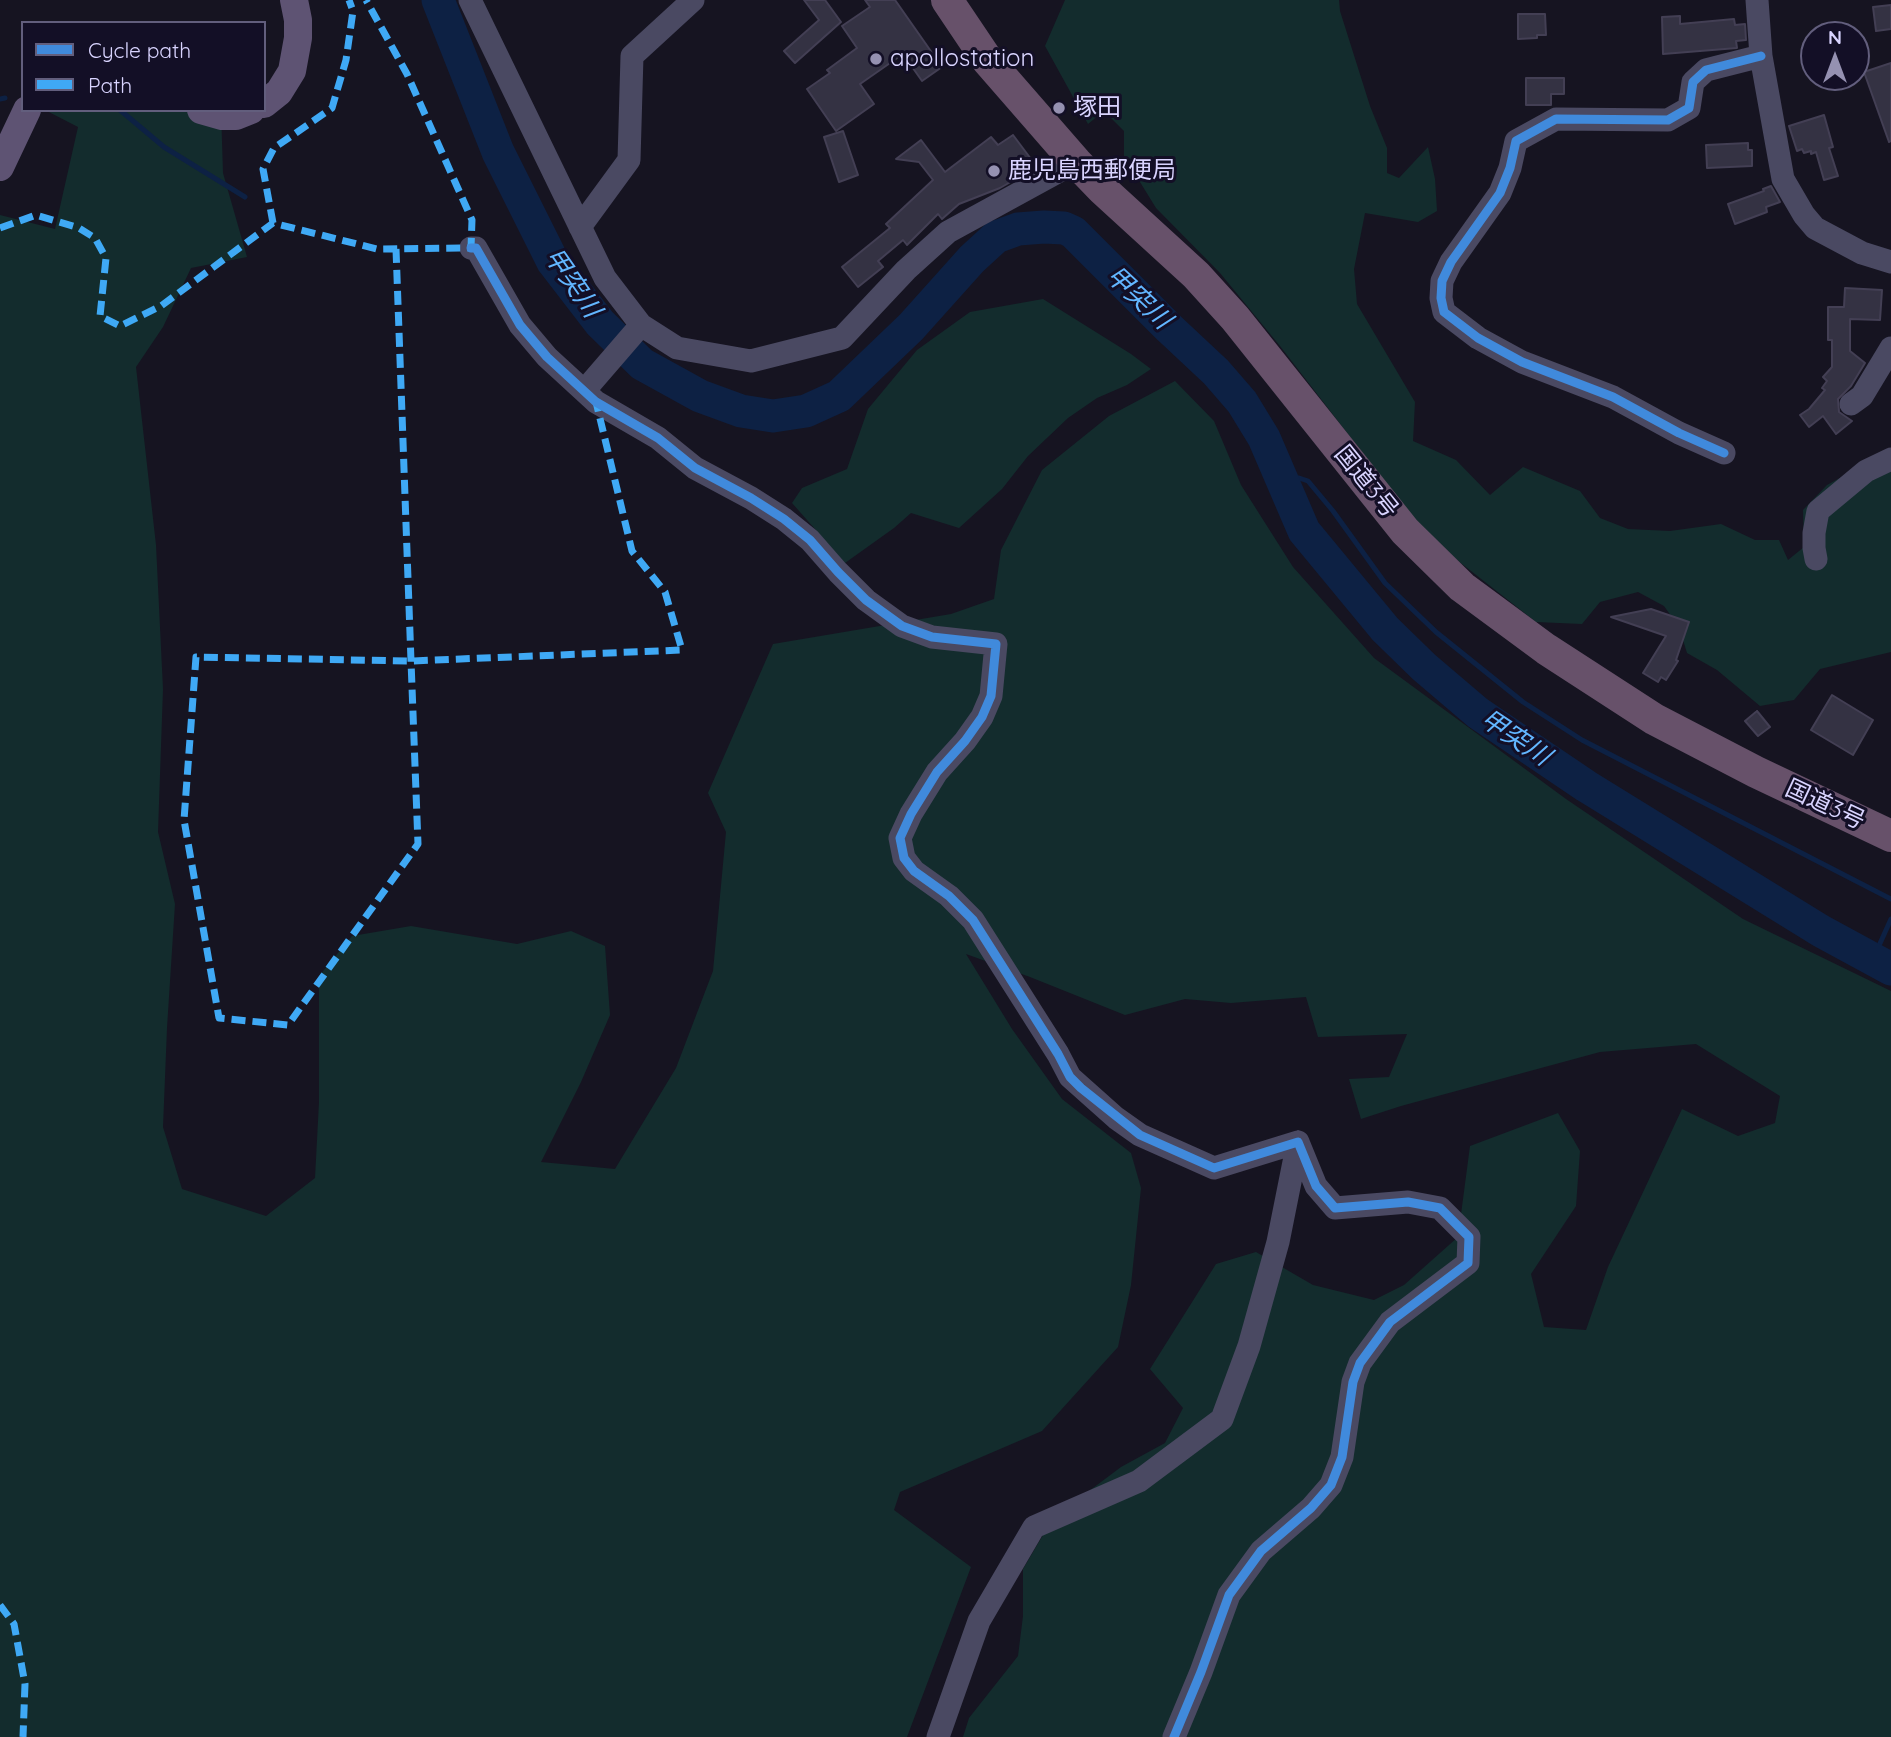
<!DOCTYPE html>
<html>
<head>
<meta charset="utf-8">
<style>
  body { margin:0 }
  #map { position:relative; width:1891px; height:1737px; overflow:hidden; background:#161421; font-family:Quicksand,sans-serif }
  canvas { display:block }
  .legend { position:absolute; left:21px; top:21px; width:245px; height:91px; box-sizing:border-box; background:#130f26; border:2px solid #625e7d; margin:0; padding:9px 12px; list-style:none; font-size:21px; color:#d9d4ff }
  .legend li { display:flex; align-items:center; gap:14px; height:35px }
  .legend b { width:35px; border:2px solid #625e7d }
  .north { position:absolute; left:1800px; top:21px; width:70px; height:70px; box-sizing:border-box; background:#130f26; border:2px solid #625e7d; border-radius:50%; rotate:0deg; font-size:19px; font-weight:700; line-height:28px; text-align:center; color:#d9d4ff }
  .north::after { content:''; display:block; margin:auto; width:24px; height:32px; background:#9591b1; clip-path:polygon(50% 0,100% 100%,50% 72%,0 100%) }
</style>
</head>
<body>
<div id="map">
<canvas width="1891" height="1737"></canvas>
<ul class="legend">
<li><b style="height:9px;background:#408adc"></b>Cycle path</li>
<li><b style="height:9px;background:#3fa9f5"></b>Path</li>
</ul>
<div class="north">N</div>
</div>
<script>
const c = document.querySelector('canvas').getContext('2d');
c.lineJoin = 'round';
function fill(path, color) { c.fillStyle = color; c.fill(path, 'evenodd'); }
const shape = rows => new Path2D(rows.map(r => 'M' + r).join(''));
function trace(path, color, width, dash) { c.strokeStyle = color; c.lineWidth = width; c.lineCap = dash ? 'butt' : 'round'; c.setLineDash(dash || []); c.stroke(path); }
function write(font, color, halo, rows, align = 'center') {
  c.font = font + ' Quicksand,"Noto Sans JP",sans-serif'; c.lineWidth = 6; c.setLineDash([]); c.textBaseline = 'middle'; c.strokeStyle = halo; c.fillStyle = color; for (const [text, x, y, turn = 0] of rows) {
    c.save(); c.translate(x, y); c.rotate((+turn || 0) * Math.PI / 180); c.textAlign = isNaN(turn) ? turn : align; if (halo) c.strokeText(text, 0, 0); c.fillText(text, 0, 0); c.restore();
  }
}
fill(shape([
  [1065,0,1339,0,1340,11,1370,106,1387,148,1387,173,1399,178,1428,147,1435,179,1437,211,1418,222,1365,213,1354,269,1357,304,1415,402,1413,441,1456,460,1490,495,1523,467,1580,491,1600,518,1628,529,1670,531,1721,524,1755,540,1779,540,1788,560,1804,547,1803,510,1827,485,1891,450,1891,652,1820,669,1794,700,1760,706,1717,670,1687,653,1679,627,1664,606,1638,592,1600,602,1582,624,1536,622,1457,560,1409,513,1280,346,1220,273,1156,208,1124,156,1124,131,1104,111,1088,124,1045,46],
  [45,110,221,110,223,173,247,257,191,268,163,327,136,367,156,545,163,689,158,832,175,904,167,1028,163,1127,182,1189,266,1216,315,1178,319,1102,319,976,352,936,411,926,517,944,571,931,605,946,610,1015,581,1082,541,1162,615,1169,676,1068,713,971,726,832,708,793,773,644,951,614,994,599,1001,550,1042,470,1109,416,1175,381,1214,421,1241,485,1293,567,1374,658,1566,799,1743,919,1891,991,1891,1737,963,1737,969,1718,1018,1656,1023,1616,1023,1569,1053,1518,1121,1467,1165,1443,1183,1408,1150,1369,1216,1264,1256,1252,1313,1285,1374,1300,1404,1285,1458,1237,1470,1146,1558,1113,1580,1151,1576,1206,1531,1274,1544,1327,1586,1330,1608,1267,1682,1109,1738,1136,1775,1123,1780,1096,1696,1044,1600,1052,1401,1106,1361,1119,1349,1079,1389,1077,1407,1034,1318,1037,1306,997,1231,1003,1185,999,1125,1015,1030,977,966,954,1012,1029,1062,1099,1131,1153,1141,1188,1131,1285,1118,1347,1042,1431,900,1492,894,1510,971,1567,907,1737,0,1737,0,215,55,229,78,127],
  [1043,299,1131,354,1151,369,1127,385,1097,398,1068,418,1028,456,1002,489,959,528,911,513,894,528,845,563,792,503,802,488,847,469,868,409,917,350,970,312]
]), '#132c2d');
trace(shape([
  [0,99,5,98],
  [120,110,164,147,245,197],
  [1280,477,1299,478,1308,481,1333,511,1385,583,1436,632,1523,702,1582,740,1891,899],
  [1873,959,1891,919]
]), '#0d2144', 5);
trace(shape([
  [438,0,498,152,553,262,600,323,642,364,700,396,741,411,773,416,806,411,839,396,911,327,972,259,996,237,1018,229,1044,227,1064,228,1073,232,1169,328,1216,372,1242,402,1264,438,1304,531,1385,629,1424,667,1478,713,1586,786,1821,931,1891,969]
]), '#0d2144', 33);
const building = shape([
  [804,0,825,0,841,22,795,63,784,51,819,20,804,0],
  [865,0,895,0,942,67,922,81,903,54,860,84,874,104,836,131,807,89,830,73,827,70,857,48,842,26,870,7,865,0],
  [1891,5,1891,29,1876,31,1873,7,1891,5],
  [1518,14,1545,14,1546,35,1537,35,1537,38,1518,39,1518,14],
  [1680,16,1680,24,1734,19,1735,25,1745,24,1746,40,1736,41,1737,48,1663,54,1662,17,1680,16],
  [1891,63,1891,141,1889,142,1864,72,1891,63],
  [1526,78,1564,78,1564,94,1551,94,1551,105,1526,105,1526,78],
  [1824,115,1833,147,1829,148,1838,176,1824,180,1816,152,1811,154,1811,151,1804,153,1802,149,1797,151,1789,126,1824,115],
  [843,131,858,175,839,182,824,137,843,131],
  [1013,135,1037,167,1000,188,959,204,942,219,938,214,907,245,903,240,878,261,883,267,858,287,842,267,890,228,886,224,933,180,919,162,896,159,921,140,945,172,991,137,998,145,1013,135],
  [1748,143,1748,150,1752,150,1752,166,1707,168,1706,145,1748,143],
  [1771,186,1780,202,1766,207,1767,212,1735,224,1728,204,1764,191,1763,189,1771,186],
  [1845,288,1882,290,1880,320,1850,319,1850,351,1865,363,1851,386,1838,399,1839,412,1852,421,1836,434,1823,416,1809,427,1800,415,1809,409,1825,390,1822,388,1827,381,1823,377,1832,367,1832,340,1828,340,1828,307,1844,307,1845,288],
  [1651,609,1689,622,1676,660,1678,661,1666,680,1661,677,1658,682,1643,673,1666,636,1611,617,1651,609],
  [1832,695,1873,720,1853,755,1811,730,1832,695],
  [1757,711,1770,727,1758,736,1745,721,1757,711]
]);
fill(building, '#343243');
trace(building, '#433f54', 2);
trace(shape([
  [470,0,605,278,641,325,677,348,751,361,842,338,906,270,948,232,1076,162],
  [1757,0,1761,56,1783,179,1804,215,1815,228,1862,253,1891,262],
  [580,227,629,160,632,56,693,0],
  [471,248,476,248,520,325,547,357,596,402,658,438,695,468,751,498,784,519,810,540,838,572,866,600,902,626,932,637,996,644,991,696,982,717,965,741,937,772,911,814,900,838,904,858,914,871,949,896,973,920,1058,1054,1070,1077,1116,1118,1140,1135,1214,1168,1298,1142],
  [584,391,641,325],
  [1851,404,1862,396,1891,348],
  [1724,453,1679,433,1613,397,1522,362,1478,338,1444,312,1441,298,1442,281,1451,262,1500,193,1510,168,1516,141,1556,119,1668,120,1689,108,1693,82,1706,70,1761,56],
  [1816,559,1814,548,1814,533,1818,511,1866,471,1891,459],
  [938,1737,979,1621,1034,1527,1139,1481,1222,1419,1249,1346,1278,1242,1298,1142],
  [1174,1737,1201,1672,1229,1595,1261,1551,1311,1508,1331,1485,1342,1457,1353,1382,1360,1363,1390,1322,1468,1263,1469,1237,1440,1208,1408,1202,1335,1208,1316,1186,1298,1142]
]), '#4a4962', 23);
trace(shape([
  [264,104,279,92,292,71,298,38,298,20,294,0],
  [201,110,222,116,236,116,251,110],
  [0,167,27,110]
]), '#5e5373', 28);
trace(shape([
  [947,0,988,61,1076,162,1102,189,1196,275,1235,318,1405,531,1462,587,1546,649,1654,719,1756,772,1891,836]
]), '#67516a', 32);
trace(shape([
  [273,223,263,169,274,148,332,108,346,60,353,11,349,0],
  [0,228,36,215,79,228,95,238,106,258,100,316,120,326,161,306,273,223,377,249,471,248,472,220,407,74,366,0],
  [396,249,411,661,418,844,288,1025,219,1018,184,820,196,657,411,661,682,650,665,592,632,551,596,402],
  [0,1605,14,1624,25,1684,23,1737]
]), '#3fa9f5', 7, [14, 7]);
trace(shape([
  [471,248,476,248,520,325,547,357,596,402,658,438,695,468,751,498,784,519,810,540,838,572,866,600,902,626,932,637,996,644,991,696,982,717,965,741,937,772,911,814,900,838,904,858,914,871,949,896,973,920,1058,1054,1070,1077,1081,1088,1140,1135,1214,1168,1298,1142,1316,1186,1335,1208,1408,1202,1440,1208,1469,1237,1468,1263,1390,1322,1360,1363,1353,1382,1342,1457,1331,1485,1311,1508,1261,1551,1229,1595,1201,1672,1174,1737],
  [1724,453,1679,433,1613,397,1522,362,1478,338,1444,312,1441,298,1442,281,1451,262,1500,193,1510,168,1516,141,1556,119,1668,120,1689,108,1693,82,1706,70,1761,56]
]), '#408adc', 9);
for (const [x, y, r, color] of [
  [876,59,7,"#9591b1"],
  [1059,108,7,"#9591b1"],
  [994,171,7,"#9591b1"]
]) { const dot = new Path2D(); dot.arc(x, y, r, 0, 2 * Math.PI); c.fillStyle = color; c.fill(dot); trace(dot, '#130f26', 2.5); }
write('24px', '#d9d4ff', '#130f26', [
  ["apollostation",890,59],
  ["塚田",1073,108],
  ["鹿児島西郵便局",1008,171]
], 'left');
write('24px', '#d9d4ff', '#130f26', [
  ["国道3号",1366,482,51],
  ["国道3号",1825,805,25]
]);
write('italic 26px', '#62b6ff', '#130f26', [
  ["甲突川",572,283,55],
  ["甲突川",1138,298,43],
  ["甲突川",1515,738,34]
]);
</script>
</body>
</html>
